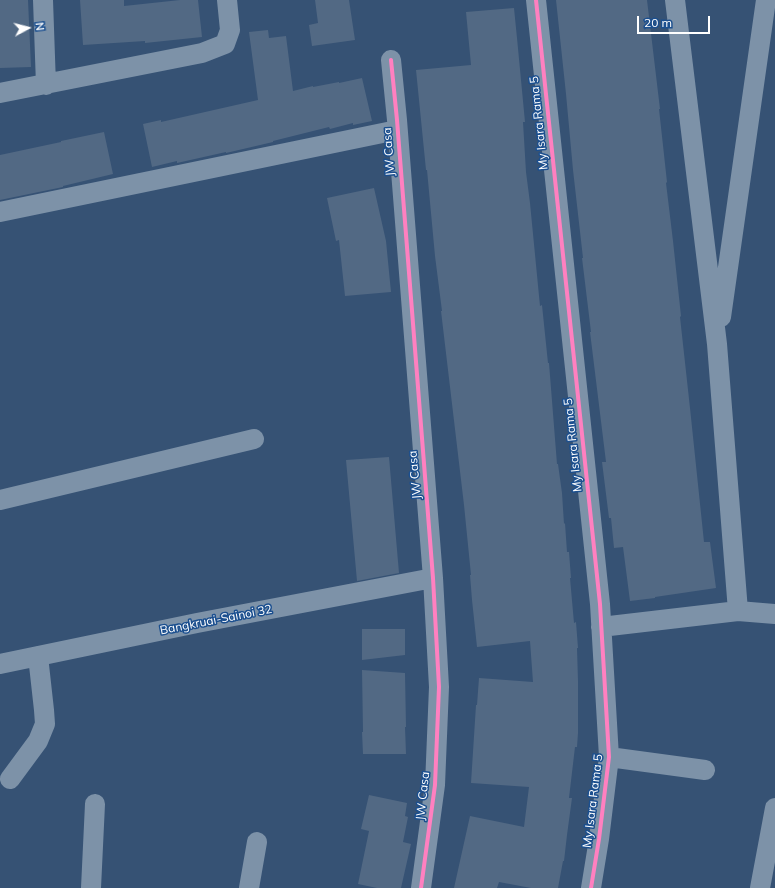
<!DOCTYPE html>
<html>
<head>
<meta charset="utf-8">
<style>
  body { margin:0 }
  #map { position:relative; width:775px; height:888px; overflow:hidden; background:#365274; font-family:Mulish,sans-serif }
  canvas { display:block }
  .north { position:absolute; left:8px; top:8px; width:40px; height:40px; -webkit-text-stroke:3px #1b4f8f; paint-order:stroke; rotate:83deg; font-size:11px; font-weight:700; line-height:16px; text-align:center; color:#fff }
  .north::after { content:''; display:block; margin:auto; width:14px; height:18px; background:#fff; clip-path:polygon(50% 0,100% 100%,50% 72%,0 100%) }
  .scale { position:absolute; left:637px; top:16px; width:73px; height:18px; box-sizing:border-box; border:2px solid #fff; border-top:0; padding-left:5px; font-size:12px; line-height:14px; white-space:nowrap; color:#fff; -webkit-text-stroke:3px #1b4f8f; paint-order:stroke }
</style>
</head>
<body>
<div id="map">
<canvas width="775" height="888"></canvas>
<div class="north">N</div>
<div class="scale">20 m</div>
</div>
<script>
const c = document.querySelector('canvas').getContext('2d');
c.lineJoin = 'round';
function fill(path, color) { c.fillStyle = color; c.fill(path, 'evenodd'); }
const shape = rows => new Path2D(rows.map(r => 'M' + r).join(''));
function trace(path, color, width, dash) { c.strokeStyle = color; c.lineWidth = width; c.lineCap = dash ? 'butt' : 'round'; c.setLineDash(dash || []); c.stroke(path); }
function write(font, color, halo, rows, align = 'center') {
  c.font = font + ' Mulish,sans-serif'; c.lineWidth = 3; c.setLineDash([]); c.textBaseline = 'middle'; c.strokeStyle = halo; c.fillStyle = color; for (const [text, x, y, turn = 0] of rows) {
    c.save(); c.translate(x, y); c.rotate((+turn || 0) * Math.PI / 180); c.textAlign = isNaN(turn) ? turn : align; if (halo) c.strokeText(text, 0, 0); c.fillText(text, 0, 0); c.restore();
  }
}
fill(shape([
  [0,0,28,0,31,67,0,68],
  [80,0,124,0,124,6,180,0,198,0,202,37,145,43,145,41,83,45],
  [315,0,349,0,355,40,312,46,309,25,318,23],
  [556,0,647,0,660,109,659,109,667,182,666,183,673,241,681,316,680,317,690,408,704,542,710,542,716,588,655,597,655,598,630,601,623,547,614,548,611,518,609,518,602,462,606,462,590,332,591,332,582,258,583,258,573,170,566,94],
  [514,8,517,38,525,122,523,122,526,172,530,203,540,306,542,305,548,363,549,363,557,464,558,464,562,493,564,524,565,523,567,552,569,552,571,578,570,578,574,623,576,622,578,648,577,648,578,681,578,733,577,747,575,747,569,798,572,798,567,835,564,861,563,861,558,888,531,888,499,882,497,888,454,888,470,816,524,827,529,787,471,783,476,705,477,705,479,678,533,682,530,641,477,647,472,600,470,575,471,575,464,505,441,311,442,311,435,256,427,170,426,170,416,70,471,65,466,12],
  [268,30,269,38,286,36,293,91,313,86,313,87,339,82,339,83,362,78,372,121,353,125,353,123,330,129,329,127,273,141,273,142,226,153,226,152,177,163,177,161,152,167,143,124,161,120,161,122,258,100,249,32],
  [104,132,113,174,63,186,63,187,0,200,0,155,61,142,61,141],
  [374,188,386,241,391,292,345,296,339,240,336,241,327,198],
  [389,457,399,573,357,581,346,460],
  [362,629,405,629,405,655,362,660],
  [362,670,405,673,406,727,405,727,406,754,363,754,362,732,363,732],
  [369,795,407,803,405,816,408,817,403,842,411,844,401,888,377,888,358,884,369,831,361,829]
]), '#526984');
trace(shape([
  [43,0,46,85],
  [536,0,600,604,609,757,599,839,591,888],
  [675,0,717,344,738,611],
  [391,60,397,120,433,578,439,687,435,785,421,888],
  [0,93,202,53,225,44,230,30,227,0],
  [0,212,397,130],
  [721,317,766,0],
  [0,500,254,439],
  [601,627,738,611,775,614],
  [0,664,197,623,433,578],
  [609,757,705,770],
  [10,779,38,741,45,724,44,710,38,656],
  [91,888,95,804],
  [249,888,257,842],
  [760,888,775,808]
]), '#7d92a8', 20);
trace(shape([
  [536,0,600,604,609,757,599,839,591,888],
  [391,60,397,120,433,578,439,687,435,785,421,888]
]), '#ff80c0', 4);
write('12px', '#fff', '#1b4f8f', [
  ["My Isara Rama 5",539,123,-96],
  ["JW Casa",389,152,-94],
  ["My Isara Rama 5",573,445,-96],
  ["JW Casa",415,475,-95],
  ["Bangkruai-Sainoi 32",216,620,-11],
  ["JW Casa",423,796,-84],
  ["My Isara Rama 5",593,801,-83]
]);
</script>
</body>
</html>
